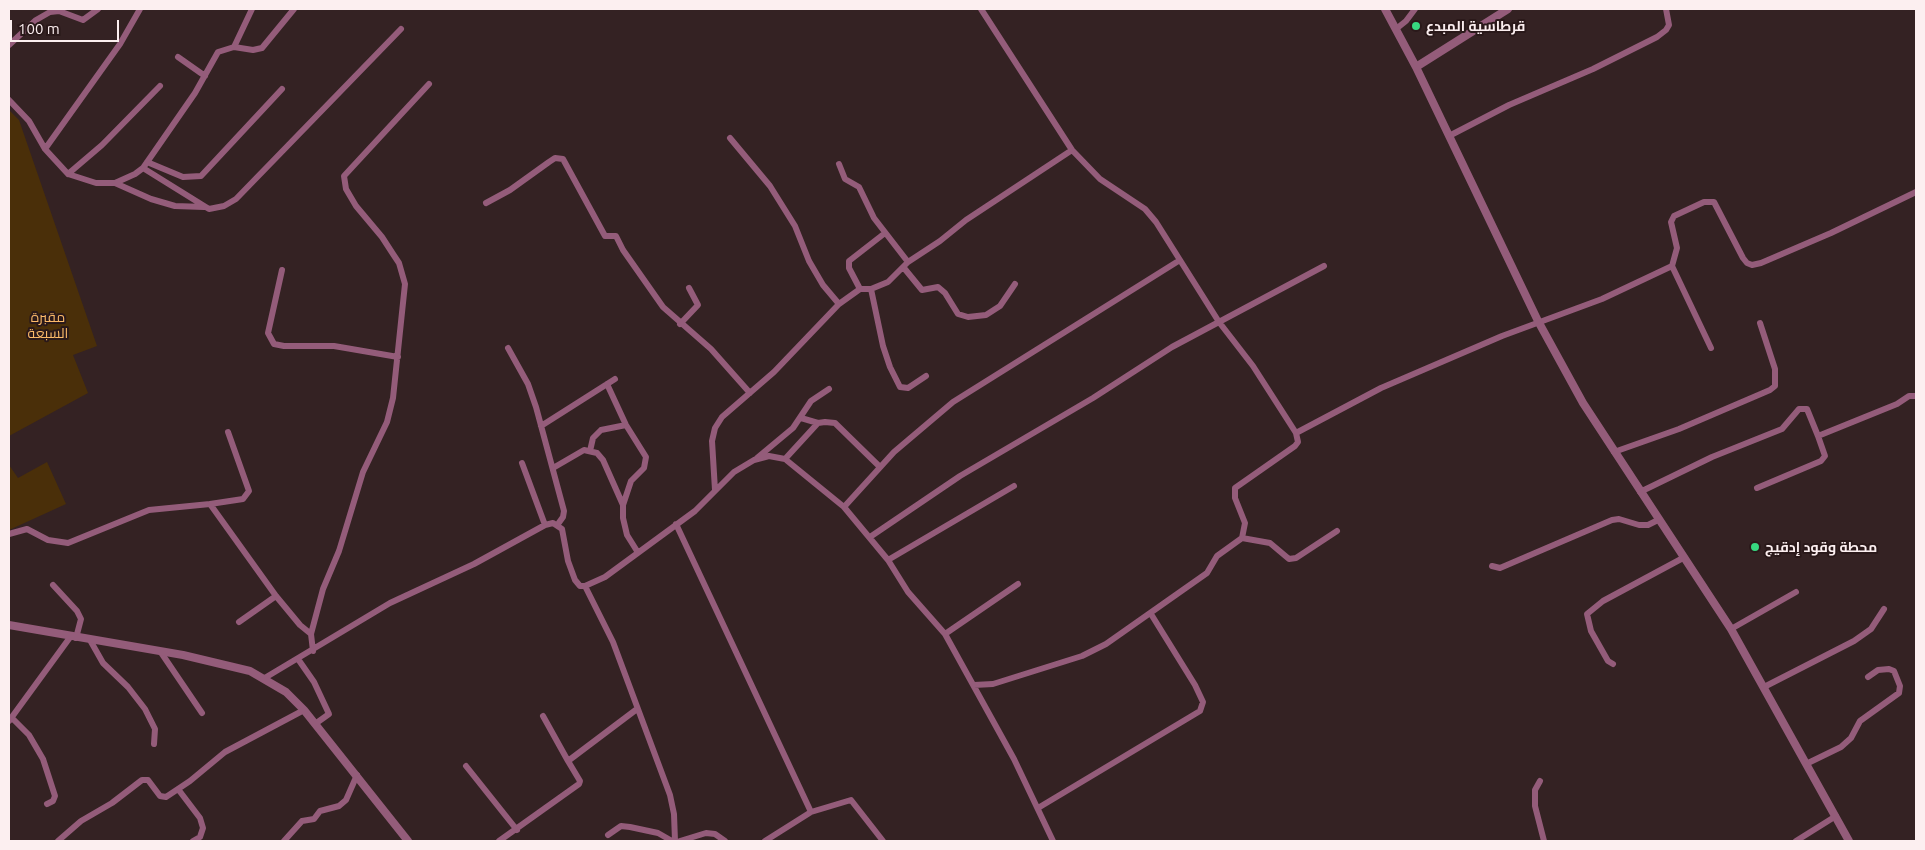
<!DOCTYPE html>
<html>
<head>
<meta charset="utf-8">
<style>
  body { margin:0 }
  #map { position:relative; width:1925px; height:850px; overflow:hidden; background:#342223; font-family:Ubuntu,sans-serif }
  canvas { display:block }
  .frame { position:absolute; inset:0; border:10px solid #fceff0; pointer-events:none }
  .scale { position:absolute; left:10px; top:20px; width:109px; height:22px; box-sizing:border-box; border:2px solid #fceff0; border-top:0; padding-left:6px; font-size:15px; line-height:18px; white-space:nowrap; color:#fceff0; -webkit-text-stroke:4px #2a191a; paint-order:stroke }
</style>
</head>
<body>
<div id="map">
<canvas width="1925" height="850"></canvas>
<div class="frame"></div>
<div class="scale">100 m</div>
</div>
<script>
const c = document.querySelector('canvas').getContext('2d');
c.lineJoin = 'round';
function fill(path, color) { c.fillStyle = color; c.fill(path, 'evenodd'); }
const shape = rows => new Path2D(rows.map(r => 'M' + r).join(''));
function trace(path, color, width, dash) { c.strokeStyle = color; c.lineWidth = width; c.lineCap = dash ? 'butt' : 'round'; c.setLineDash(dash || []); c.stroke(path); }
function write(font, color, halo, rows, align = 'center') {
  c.font = font + ' Ubuntu,Cairo,sans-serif'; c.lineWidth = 4; c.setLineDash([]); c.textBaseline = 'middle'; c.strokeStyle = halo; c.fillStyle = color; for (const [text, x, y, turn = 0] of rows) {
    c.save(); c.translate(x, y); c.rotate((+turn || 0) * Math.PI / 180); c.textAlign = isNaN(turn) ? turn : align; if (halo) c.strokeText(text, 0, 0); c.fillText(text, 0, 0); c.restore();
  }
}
fill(shape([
  [9,110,19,120,97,346,73,355,88,393,9,436],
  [47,462,66,504,9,530,9,465,18,478]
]), '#4a2f09');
trace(shape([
  [981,9,1072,150,1100,179,1145,209,1156,222,1219,322,1253,366,1296,433],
  [1396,29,1406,21,1415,9],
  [9,45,36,20,50,12,59,11,83,20,98,9],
  [234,47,252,9],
  [178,57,205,76],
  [9,100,29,121,45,149,68,174,96,183,115,183,135,174,143,168,195,93,218,52,234,47,253,50,262,48,294,9],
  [1449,136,1509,105,1593,69,1657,37,1666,30,1669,25,1666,9],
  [730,138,770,186,795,226,809,261,823,285,839,304],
  [45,149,120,44,140,9],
  [147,162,183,177,201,176,282,89],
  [839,164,845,179,859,187,874,218,908,262],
  [143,168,209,209,224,206,236,199,401,29],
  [68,174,102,145,160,86],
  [115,183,151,199,175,206,204,207],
  [486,203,510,190,549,162,555,158,563,159,605,236,616,236,623,250,663,307,711,349,750,393],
  [1672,266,1711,348],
  [904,268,922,290,938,287,945,293,958,314,968,317,986,315,1000,306,1015,284],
  [282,270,268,333,274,344,284,346,334,346,398,357],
  [860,289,849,268,849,261,885,233],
  [871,289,883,346,890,367,900,387,908,388,926,376],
  [680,324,698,305,689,288],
  [508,348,528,384,536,407,564,511,563,517,558,524],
  [607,384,626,425,646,457,644,468,631,481,623,505,623,518,627,535,637,551],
  [801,418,818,423],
  [541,426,615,379],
  [590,451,593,438,601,430,626,425],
  [1614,452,1679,429,1770,390,1775,386,1775,369,1760,323],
  [757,458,793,428,811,401,829,389],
  [785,459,818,423,825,422,835,423,880,467],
  [522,463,545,525],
  [553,468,584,450,597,453,603,460,623,505],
  [1757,488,1821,461,1825,456,1818,436],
  [715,490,712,441,715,428,722,417,774,372,839,304,860,289,871,289,888,282,908,262,940,241,966,220,1072,150],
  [1640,492,1712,457,1782,429,1799,409,1807,409,1818,436,1897,404,1909,396,1916,396],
  [210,504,243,499,249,491,228,432],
  [844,507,894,452,953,402,1180,260],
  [676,524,811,812],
  [9,534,27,529,48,540,68,543,149,510,210,504,276,596,300,625,311,634],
  [870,537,960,476,1093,398,1172,347,1324,266],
  [1242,538,1270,543,1289,559,1296,558,1337,531],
  [888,560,1014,486],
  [1492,566,1500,568,1612,520,1619,519,1639,525,1648,525,1658,520],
  [53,585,77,611,81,619,76,638],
  [585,586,613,642,670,795,674,814,675,841],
  [239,622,276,596],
  [1731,629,1796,592],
  [945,634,1018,584],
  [90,640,103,663,128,687,145,709,155,729,154,744],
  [160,651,202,713],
  [313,651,311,634,323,589,339,551,363,472,387,422,393,398,405,284,399,263,393,254,382,237,356,206,346,189,344,176,429,84],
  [298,659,314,682,329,714,315,724],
  [1613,664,1608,661,1591,631,1587,614,1603,601,1683,558],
  [263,679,390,603,474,564,545,525,553,523,562,529,568,561,575,580,580,586,585,586,605,577,695,511,734,472,754,460,769,456,785,459,844,507,888,560,908,592,945,634,1014,759,1053,841],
  [974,685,993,684,1082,656,1106,644,1207,573,1217,556,1242,538,1245,523,1235,498,1235,488,1295,446,1298,442,1296,433,1381,388,1502,336,1602,299,1672,266,1677,248,1671,222,1674,216,1704,202,1714,202,1743,258,1747,263,1752,265,1761,263,1831,233,1916,192],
  [1764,687,1854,641,1871,629,1884,609],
  [543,716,568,761],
  [12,718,29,735,43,759,55,796,53,801,47,804],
  [9,721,71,636],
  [1806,764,1841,747,1851,738,1860,721,1899,693,1900,686,1894,671,1889,669,1878,670,1868,677],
  [466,766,517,830],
  [1540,781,1535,790,1535,806,1544,841],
  [178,789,200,818,203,828,200,837,193,841],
  [1038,808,1200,711,1203,702,1195,685,1151,614],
  [608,835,621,826,630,827,658,833,672,841],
  [58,841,81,821,112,803,142,780,148,780,160,796,166,797,190,781,225,752,304,710],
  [284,841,302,821,314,819,320,811,339,806,346,800,357,775],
  [499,841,579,784,580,781,568,761,637,709],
  [680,841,706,833,715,834,725,841],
  [765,841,811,812,851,800,883,841],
  [1796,841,1836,816]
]), '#945c7a', 6);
trace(shape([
  [1385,9,1416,67,1538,321,1583,403,1731,629,1849,841],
  [1416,67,1508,9],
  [9,625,183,655,250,671,286,692,304,710,408,841]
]), '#945c7a', 8);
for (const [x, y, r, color] of [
  [1416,26,5,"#37d880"],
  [1755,547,5,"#37d880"]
]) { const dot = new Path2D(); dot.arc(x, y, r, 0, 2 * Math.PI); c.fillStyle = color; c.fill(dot); trace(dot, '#2a191a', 2); }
write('bold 14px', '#fceff0', '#2a191a', [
  ["قرطاسية المبدع",1426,26],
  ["محطة وقود إدقيج",1765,547]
], 'left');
write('14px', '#fcba69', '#2a191a', [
  ["مقبرة",48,317],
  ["السبعة",48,333]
]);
</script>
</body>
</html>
